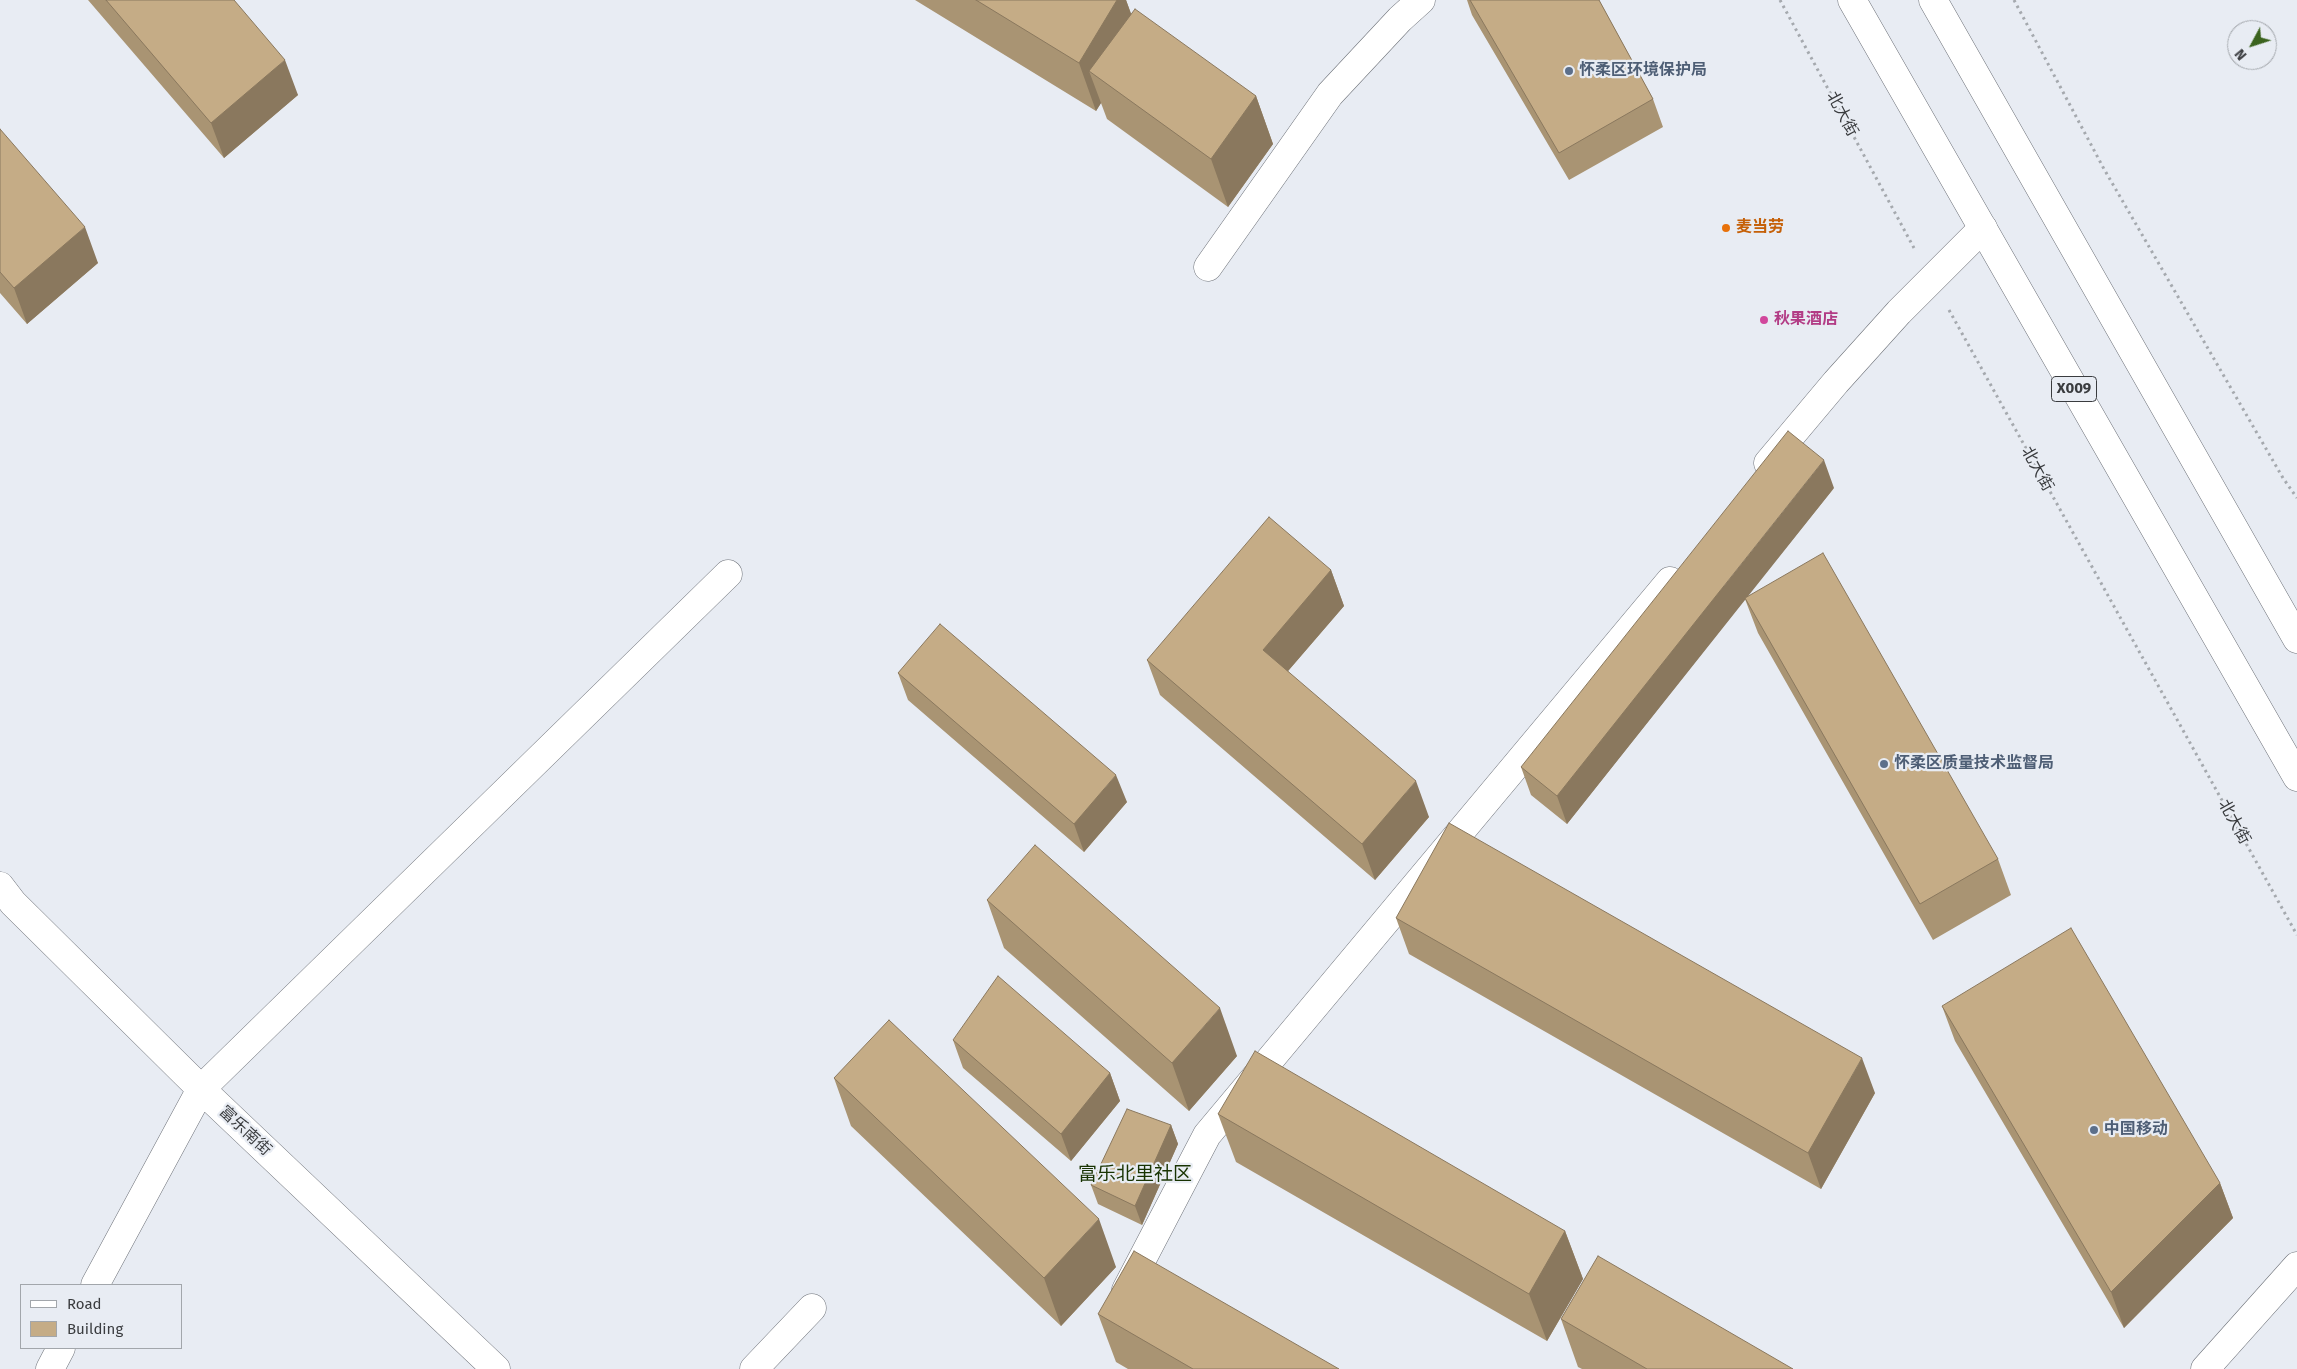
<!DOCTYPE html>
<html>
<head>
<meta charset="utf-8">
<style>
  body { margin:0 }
  #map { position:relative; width:2297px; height:1369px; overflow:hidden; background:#e8ecf3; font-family:"Fira Sans",sans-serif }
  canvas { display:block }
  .legend { position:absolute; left:20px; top:1284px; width:162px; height:65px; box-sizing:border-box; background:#e8ecf3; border:1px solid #a2a6ab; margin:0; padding:6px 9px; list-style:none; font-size:15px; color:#3a3c3f }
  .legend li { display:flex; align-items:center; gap:10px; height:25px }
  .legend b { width:25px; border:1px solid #a2a6ab }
  .north { position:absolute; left:2227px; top:20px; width:50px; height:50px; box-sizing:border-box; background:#e8ecf3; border:1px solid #a2a6ab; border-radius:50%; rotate:230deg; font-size:14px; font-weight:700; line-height:20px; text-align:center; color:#3a3c3f }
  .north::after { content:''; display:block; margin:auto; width:18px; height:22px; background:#3b631e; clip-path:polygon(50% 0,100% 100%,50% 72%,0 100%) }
</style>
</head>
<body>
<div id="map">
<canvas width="2297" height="1369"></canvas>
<ul class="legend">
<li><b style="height:6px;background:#fff"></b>Road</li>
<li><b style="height:14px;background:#c5ac86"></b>Building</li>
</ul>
<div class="north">N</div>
</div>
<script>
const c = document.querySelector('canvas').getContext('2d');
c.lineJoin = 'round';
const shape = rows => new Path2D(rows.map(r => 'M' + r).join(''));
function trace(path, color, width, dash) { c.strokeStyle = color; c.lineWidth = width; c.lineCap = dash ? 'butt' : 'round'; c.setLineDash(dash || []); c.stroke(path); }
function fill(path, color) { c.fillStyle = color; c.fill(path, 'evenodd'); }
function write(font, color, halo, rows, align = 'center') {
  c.font = font + ' "Fira Sans","Noto Sans SC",sans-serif'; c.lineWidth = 4.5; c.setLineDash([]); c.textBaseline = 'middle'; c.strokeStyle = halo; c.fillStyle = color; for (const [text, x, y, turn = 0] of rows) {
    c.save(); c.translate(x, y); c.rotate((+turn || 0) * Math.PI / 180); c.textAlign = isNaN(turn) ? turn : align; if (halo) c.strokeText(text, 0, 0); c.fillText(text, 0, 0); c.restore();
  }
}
const street = shape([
  [1208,267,1330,94,1400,19,1421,0],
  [1768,463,1836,382,1899,312,1983,228],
  [0,886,13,903,201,1089,496,1369],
  [95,1285,201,1089,728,574],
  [1126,1290,1207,1135,1670,581],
  [50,1369,61,1348],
  [754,1369,812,1308],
  [2205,1369,2297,1266]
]);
const primary = shape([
  [1852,0,2297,777],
  [1933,0,2297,639]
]);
trace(street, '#6d7178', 29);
trace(primary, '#6d7178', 29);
trace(shape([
  [1780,0,1914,248],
  [2014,0,2104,169,2283,478,2297,498],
  [1949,310,2297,935]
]), '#a5a9ae', 3, [2.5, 4]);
trace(street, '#fff', 28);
trace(primary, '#fff', 28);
fill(shape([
  [88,0,234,0,298,95,224,158],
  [915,0,1126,0,1131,14,1256,96,1273,144,1228,207,1107,119,1101,103,1096,111],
  [1467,0,1599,0,1653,99,1663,127,1569,180,1472,15],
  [0,129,98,263,27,324,0,293],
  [1834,488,1748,595,1998,859,2011,895,1933,940,1758,633,1745,599,1567,824,1531,795,1521,767],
  [1331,570,1344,606,1288,671,1429,817,1375,880,1160,695,1147,660],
  [898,673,1127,802,1084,852,908,700],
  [987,900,1237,1056,1189,1111,1004,948],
  [1396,918,1875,1093,1821,1189,1409,954],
  [1942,1006,2220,1183,2233,1218,2124,1328,1955,1041],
  [953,1040,1110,1073,1120,1101,1071,1161,963,1068],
  [834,1078,1116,1267,1061,1326,851,1126],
  [1218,1114,1565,1231,1583,1279,1547,1341,1236,1162],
  [1171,1125,1178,1144,1142,1225,1098,1204,1091,1185],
  [1098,1314,1339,1369,1128,1369,1116,1362],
  [1561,1319,1793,1369,1582,1369,1578,1367]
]), '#a99473');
fill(shape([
  [1117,0,1126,0,1140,38,1089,71,1101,103,1096,111,1079,63],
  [285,60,298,95,224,158,211,123],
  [1256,96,1273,144,1228,207,1211,159],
  [85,227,98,263,27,324,14,288],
  [1824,460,1834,488,1567,824,1557,796],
  [1331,570,1344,606,1276,685,1263,650],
  [1116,775,1127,802,1084,852,1074,824],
  [1416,781,1429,817,1375,880,1362,844],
  [1220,1008,1237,1056,1189,1111,1172,1063],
  [1862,1058,1875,1093,1821,1189,1808,1153],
  [1110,1073,1120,1101,1071,1161,1061,1134],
  [1171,1125,1178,1144,1142,1225,1135,1206],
  [2220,1183,2233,1218,2124,1328,2111,1292],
  [1099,1219,1116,1267,1061,1326,1044,1278],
  [1565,1231,1583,1279,1547,1341,1529,1294]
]), '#8a785e');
const building = shape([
  [106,0,234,0,285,60,211,123,106,0],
  [976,0,1117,0,1079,63,976,0],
  [1470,0,1599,0,1653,99,1559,153,1470,0],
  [1135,9,1256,96,1211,159,1089,71,1135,9],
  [0,129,85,227,14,288,0,272,0,129],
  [1788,431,1824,460,1557,796,1521,767,1788,431],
  [1269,517,1331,570,1263,650,1416,781,1362,844,1147,660,1269,517],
  [1823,553,1998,859,1920,904,1745,598,1823,553],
  [940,624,1116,775,1074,824,898,673,940,624],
  [1449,823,1862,1058,1808,1153,1396,918,1449,823],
  [1035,845,1220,1008,1172,1063,987,900,1035,845],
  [2071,928,2220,1183,2111,1292,1942,1006,2071,928],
  [998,976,1110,1073,1061,1134,953,1040,998,976],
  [889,1020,1099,1219,1044,1278,834,1078,889,1020],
  [1255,1051,1565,1231,1529,1294,1218,1114,1255,1051],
  [1127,1109,1171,1125,1135,1206,1091,1185,1127,1109],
  [1134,1251,1339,1369,1193,1369,1098,1314,1134,1251],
  [1598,1256,1793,1369,1647,1369,1561,1319,1598,1256]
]);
fill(building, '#c5ac86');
trace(building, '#8a785e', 1);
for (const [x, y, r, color] of [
  [1569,71,5,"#5c6f8a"],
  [1726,228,5,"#e8710a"],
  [1764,320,5,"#d1479c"],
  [1884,764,5,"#5c6f8a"],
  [2094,1130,5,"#5c6f8a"]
]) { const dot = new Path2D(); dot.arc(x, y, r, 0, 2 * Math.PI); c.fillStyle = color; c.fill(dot); trace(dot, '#e8ecf3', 2); }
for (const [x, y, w] of [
  [2074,389,45]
]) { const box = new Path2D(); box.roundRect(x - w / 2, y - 12.5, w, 25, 4); c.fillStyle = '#e8ecf3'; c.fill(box); trace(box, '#3a3c3f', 1); }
write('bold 15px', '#3a3c3f', null, [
  ["X009",2074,389]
]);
write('bold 16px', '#4e5e75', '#e8ecf3', [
  ["怀柔区环境保护局",1579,71],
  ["怀柔区质量技术监督局",1894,764],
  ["中国移动",2104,1130]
], 'left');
write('16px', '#3a3c3f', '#e8ecf3', [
  ["北大街",1842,114,62],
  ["北大街",2037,469,61],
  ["北大街",2234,822,61],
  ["富乐南街",245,1131,43]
]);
write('bold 16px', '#c56008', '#e8ecf3', [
  ["麦当劳",1736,228]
], 'left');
write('bold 16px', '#b23c85', '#e8ecf3', [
  ["秋果酒店",1774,320]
], 'left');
write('19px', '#183302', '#e8ecf3', [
  ["富乐北里社区",1135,1175]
]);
</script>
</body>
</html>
